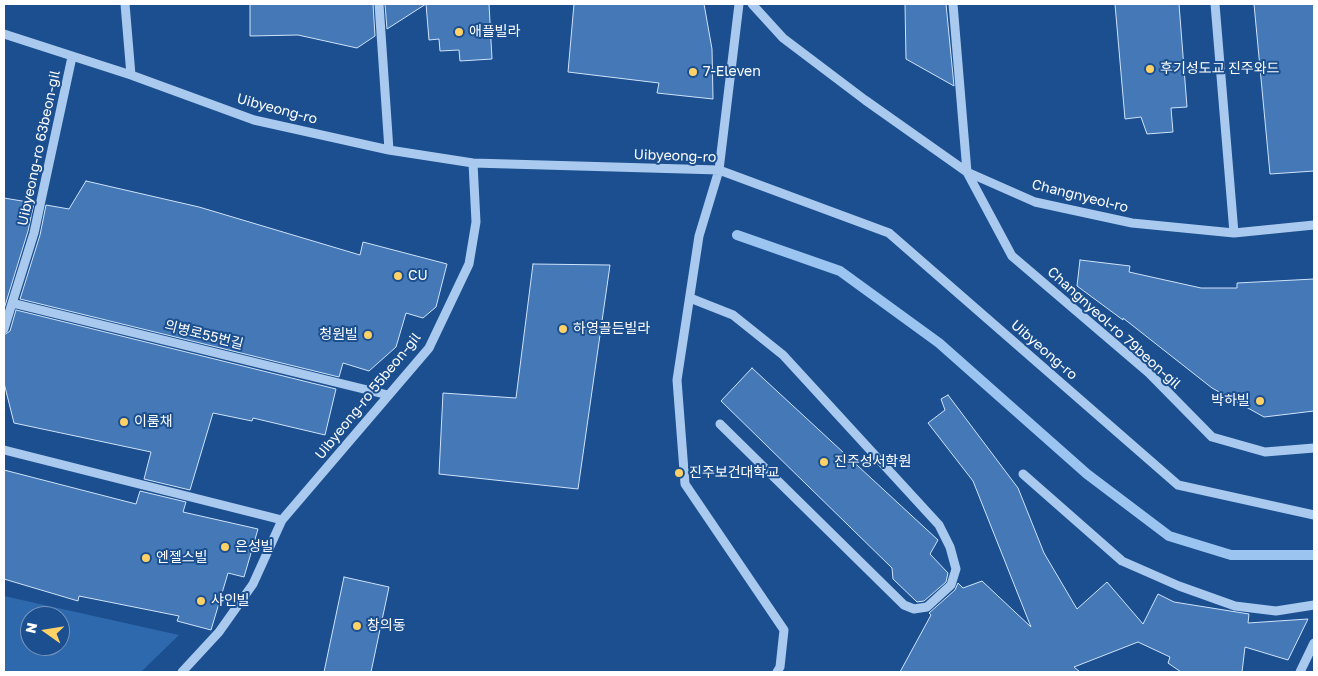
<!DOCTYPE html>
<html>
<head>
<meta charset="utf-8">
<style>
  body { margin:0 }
  #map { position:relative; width:1318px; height:676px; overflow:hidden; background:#1b4f8f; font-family:"Golos Text",sans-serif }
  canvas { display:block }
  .frame { position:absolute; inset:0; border:5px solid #fff; pointer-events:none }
  .north { position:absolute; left:20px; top:606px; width:50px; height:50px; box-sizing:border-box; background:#1b4f8f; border:1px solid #7695bc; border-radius:50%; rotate:283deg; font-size:14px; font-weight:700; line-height:20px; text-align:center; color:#fff }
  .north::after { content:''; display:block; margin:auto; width:18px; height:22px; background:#ffd166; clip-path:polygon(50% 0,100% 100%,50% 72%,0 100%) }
</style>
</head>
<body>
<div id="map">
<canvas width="1318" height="676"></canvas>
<div class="frame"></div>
<div class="north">N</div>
</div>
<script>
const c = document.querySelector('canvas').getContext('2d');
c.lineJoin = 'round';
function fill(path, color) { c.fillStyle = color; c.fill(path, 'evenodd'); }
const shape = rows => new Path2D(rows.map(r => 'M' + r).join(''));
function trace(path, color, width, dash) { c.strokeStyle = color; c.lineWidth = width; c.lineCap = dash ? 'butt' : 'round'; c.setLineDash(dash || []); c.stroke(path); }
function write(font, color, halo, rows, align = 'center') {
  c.font = font + ' "Golos Text","Noto Sans KR",sans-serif'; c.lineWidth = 4; c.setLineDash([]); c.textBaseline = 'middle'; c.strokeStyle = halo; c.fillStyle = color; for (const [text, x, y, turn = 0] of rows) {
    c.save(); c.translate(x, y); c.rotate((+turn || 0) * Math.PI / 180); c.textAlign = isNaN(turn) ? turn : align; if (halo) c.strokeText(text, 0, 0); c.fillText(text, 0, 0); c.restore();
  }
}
fill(shape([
  [4,596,179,635,141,672,4,672],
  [30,616,60,616,60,646,30,646]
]), '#2e69ad');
trace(shape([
  [737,235,840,271,939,343,1087,474,1169,536,1231,555,1314,555]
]), '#9cc4f0', 10);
const building = shape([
  [250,4,373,4,375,36,357,48,298,35,250,36,250,4],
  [385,4,489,4,492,59,460,61,459,50,440,51,439,39,429,40,426,4,387,29,385,4],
  [574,4,704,4,712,49,713,99,657,93,659,83,568,72,574,4],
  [905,4,946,4,954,86,906,59,905,4],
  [1115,4,1179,4,1187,107,1171,108,1173,132,1147,134,1141,117,1125,119,1115,4],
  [1254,4,1314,4,1314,171,1270,174,1254,4],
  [86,181,199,207,360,255,363,242,447,264,436,307,423,318,406,313,396,347,369,371,343,363,339,377,20,299,40,235,46,205,69,209,86,181],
  [4,198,34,203,28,231,4,309,4,198],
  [1080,260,1130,266,1129,272,1201,288,1237,288,1237,283,1314,279,1314,411,1264,417,1212,388,1123,318,1123,320,1077,286,1080,260],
  [533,264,610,265,578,489,439,474,443,393,516,398,533,264],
  [16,310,336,389,325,435,253,418,252,421,213,413,190,490,144,479,151,452,14,423,4,383,4,335,10,331,16,310],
  [752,368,938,540,930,554,948,573,946,582,924,601,917,602,893,579,892,568,721,401,752,368],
  [948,395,1018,488,1044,553,1077,609,1107,582,1143,624,1158,594,1174,602,1249,614,1248,623,1308,619,1288,660,1245,647,1242,672,1181,672,1168,663,1170,657,1138,642,1074,667,1080,672,900,672,931,615,929,613,955,590,958,583,963,588,982,581,1031,627,973,481,928,423,945,410,941,399,948,395],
  [4,470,136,504,140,491,186,502,183,512,258,529,244,577,228,573,211,630,177,621,179,616,79,596,78,601,4,579,4,470],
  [344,577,389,587,371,672,324,672,344,577]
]);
fill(building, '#4478b7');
trace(building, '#cfe3fa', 1);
trace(shape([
  [125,4,131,75],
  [379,4,389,150],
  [739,4,719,170,699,236,677,380,685,484,784,630,780,667,777,672],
  [752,4,783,38,865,100,967,172,1035,202,1132,223,1234,233,1314,225],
  [953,4,967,172,1012,256,1149,373,1212,437,1265,452,1314,448],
  [1215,4,1234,233],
  [4,34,131,75,254,120,389,150,473,163,719,170,889,233,1178,485,1314,515],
  [690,298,733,315,783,355,939,525,950,547,956,569,951,585,927,607,914,609,904,605,720,424],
  [12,303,388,395],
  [4,329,34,233,72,57],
  [4,450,282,520],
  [1023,474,1122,561,1179,586,1235,606,1276,611,1314,605],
  [182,672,219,632,253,584,282,520,429,348,469,264,476,222,473,163],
  [1300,672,1314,643]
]), '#a9c9ee', 9);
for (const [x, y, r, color] of [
  [459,32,5,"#ffd166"],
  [1150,69,5,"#ffd166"],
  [693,72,5,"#ffd166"],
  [398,276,5,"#ffd166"],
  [563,329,5,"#ffd166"],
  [368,335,5,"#ffd166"],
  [1260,401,5,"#ffd166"],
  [124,422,5,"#ffd166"],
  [824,462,5,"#ffd166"],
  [679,473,5,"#ffd166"],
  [225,547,5,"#ffd166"],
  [146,558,5,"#ffd166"],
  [201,601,5,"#ffd166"],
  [357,626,5,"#ffd166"]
]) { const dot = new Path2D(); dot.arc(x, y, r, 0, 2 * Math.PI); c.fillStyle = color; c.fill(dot); trace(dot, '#1b4f8f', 2); }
write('14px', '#fff', '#1b4f8f', [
  ["애플빌라",469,32],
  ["후기성도교 진주와드",1160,69],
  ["7-Eleven",703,72],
  ["CU",408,276],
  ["하영골든빌라",573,329],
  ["청원빌",358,335,"right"],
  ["박하빌",1250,401,"right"],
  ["이룸채",134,422],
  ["진주성서학원",834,462],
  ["진주보건대학교",689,473],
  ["은성빌",235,547],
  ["엔젤스빌",156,558],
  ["샤인빌",211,601],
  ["창의동",367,626]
], 'left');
write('14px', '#fff', '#1b4f8f', [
  ["Uibyeong-ro",277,109,15],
  ["Uibyeong-ro 63beon-gil",39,148,-78],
  ["Uibyeong-ro",675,156,2],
  ["Changnyeol-ro",1080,196,14],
  ["Changnyeol-ro 79beon-gil",1114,328,42],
  ["의병로55번길",204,335,14],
  ["Uibyeong-ro",1044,350,41],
  ["Uibyeong-ro 55beon-gil",368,396,-51]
]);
</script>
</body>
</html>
